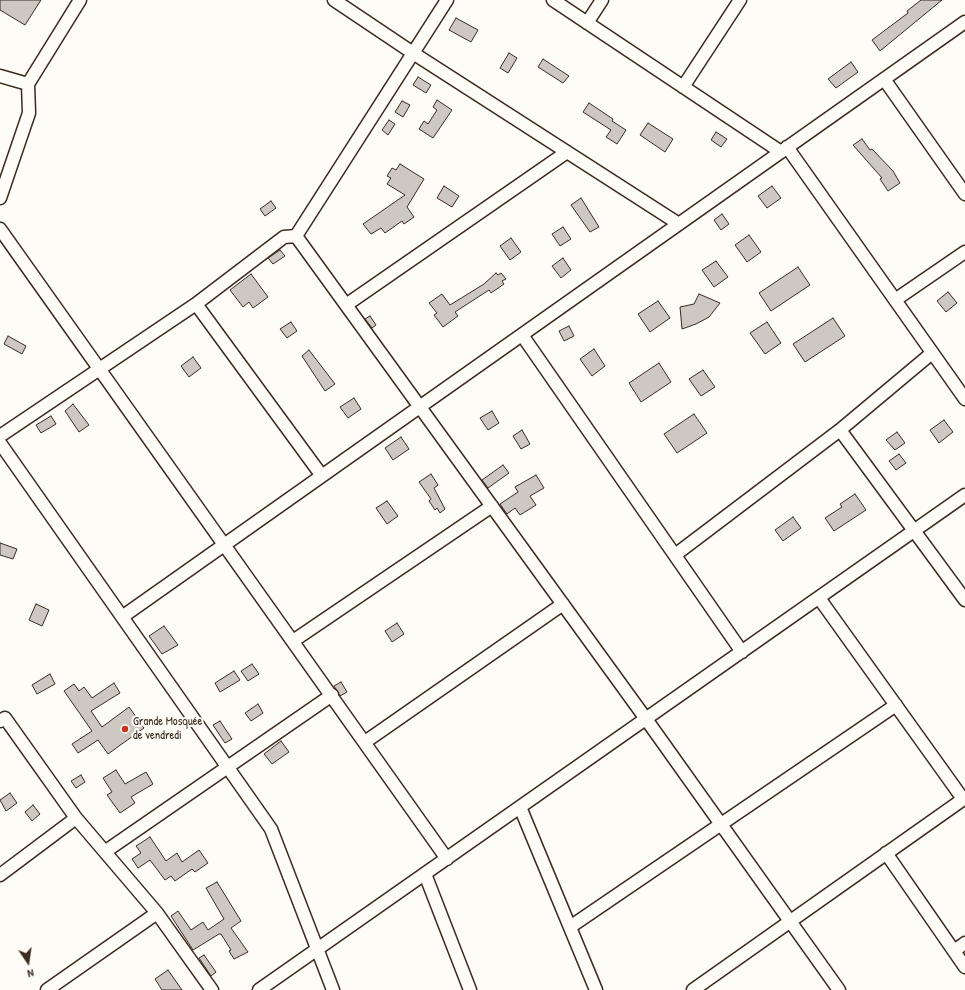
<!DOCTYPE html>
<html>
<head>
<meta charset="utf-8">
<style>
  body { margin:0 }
  #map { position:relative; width:965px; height:990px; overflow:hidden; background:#fdfcf7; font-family:"Patrick Hand",sans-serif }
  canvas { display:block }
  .north { position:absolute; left:8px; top:942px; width:40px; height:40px; -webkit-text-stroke:3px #fdfcf7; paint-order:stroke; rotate:167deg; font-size:11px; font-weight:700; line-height:16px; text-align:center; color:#3b2a1e }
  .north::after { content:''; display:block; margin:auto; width:14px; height:18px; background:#3b2a1e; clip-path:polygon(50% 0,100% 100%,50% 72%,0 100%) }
</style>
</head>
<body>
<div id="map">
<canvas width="965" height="990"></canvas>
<div class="north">N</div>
</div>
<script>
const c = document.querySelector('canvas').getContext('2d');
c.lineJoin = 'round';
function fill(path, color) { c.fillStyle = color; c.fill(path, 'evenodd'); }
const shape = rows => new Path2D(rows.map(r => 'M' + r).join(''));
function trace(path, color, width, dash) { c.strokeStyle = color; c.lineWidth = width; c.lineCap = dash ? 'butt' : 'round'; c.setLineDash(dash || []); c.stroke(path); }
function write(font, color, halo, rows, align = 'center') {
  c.font = font + ' "Patrick Hand",sans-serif'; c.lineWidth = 4; c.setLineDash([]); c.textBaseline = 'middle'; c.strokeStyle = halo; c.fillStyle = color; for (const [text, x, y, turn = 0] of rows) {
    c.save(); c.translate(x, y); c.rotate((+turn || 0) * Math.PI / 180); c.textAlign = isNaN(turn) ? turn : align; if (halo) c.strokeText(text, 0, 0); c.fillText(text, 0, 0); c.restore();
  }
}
const building = shape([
  [0,0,41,0,25,25,0,10,0,0],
  [921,0,942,0,880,51,872,40,908,13,907,11,921,0],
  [456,18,478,30,471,42,449,30,456,18],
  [509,53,517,58,508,73,500,68,509,53],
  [543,59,569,76,563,83,538,67,543,59],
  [851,62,858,72,836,88,828,79,851,62],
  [418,77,431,85,426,93,413,85,418,77],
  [437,100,452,110,433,138,419,129,424,121,428,124,437,110,433,107,437,100],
  [402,101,410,105,403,117,395,112,402,101],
  [589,103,613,119,612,121,626,130,617,144,606,137,611,130,583,112,589,103],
  [389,120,395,124,388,135,382,130,389,120],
  [648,123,673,139,665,152,640,135,648,123],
  [716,132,727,139,721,147,711,140,716,132],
  [862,139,870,150,872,149,893,171,900,183,888,191,880,179,882,178,853,145,862,139],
  [400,164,424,179,407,207,414,217,404,224,402,221,385,233,381,228,371,234,363,224,405,195,387,184,391,178,387,176,392,168,396,170,400,164],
  [444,186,459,196,452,207,437,198,444,186],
  [772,186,781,198,767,208,758,196,772,186],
  [581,198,599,227,590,232,571,205,581,198],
  [271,201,276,208,265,216,260,209,271,201],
  [722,214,729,224,721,230,714,220,722,214],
  [563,227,571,239,560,246,552,234,563,227],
  [749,235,761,252,747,262,735,245,749,235],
  [511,238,521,252,510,260,500,246,511,238],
  [280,250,285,256,273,264,268,258,280,250],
  [563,258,571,270,561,278,552,266,563,258],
  [716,261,728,277,714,287,702,270,716,261],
  [798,267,810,285,771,311,759,293,798,267],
  [496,273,498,275,501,273,506,279,502,281,504,284,491,293,489,290,455,312,458,316,443,327,434,315,437,313,429,303,442,294,450,305,484,284,496,273],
  [251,274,268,297,253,308,249,302,243,307,230,290,251,274],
  [948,292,957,303,946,312,937,301,948,292],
  [699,294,720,303,709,317,696,324,682,329,680,307,694,304,699,294],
  [658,301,670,318,650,332,638,314,658,301],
  [370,316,376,325,372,328,365,319,370,316],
  [833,318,845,336,805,362,793,344,833,318],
  [291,322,297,331,287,338,280,329,291,322],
  [767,322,781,343,765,354,750,333,767,322],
  [569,326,574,336,564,341,559,331,569,326],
  [8,336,26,346,22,354,4,344,8,336],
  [594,349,605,366,592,376,580,359,594,349],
  [309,350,335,384,325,391,302,356,309,350],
  [193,357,201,368,189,377,181,366,193,357],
  [659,363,671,382,641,402,629,383,659,363],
  [703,370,715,387,701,396,689,379,703,370],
  [354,398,361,409,348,418,340,407,354,398],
  [73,404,89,425,79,432,65,411,73,404],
  [492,411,499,423,488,430,480,418,492,411],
  [694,414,707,433,677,453,664,434,694,414],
  [51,416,56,424,41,433,36,425,51,416],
  [944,420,953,432,939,443,930,430,944,420],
  [522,430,530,444,521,449,513,436,522,430],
  [897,432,905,443,895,450,886,440,897,432],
  [401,437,409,449,393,460,385,448,401,437],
  [899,454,906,463,896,470,889,461,899,454],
  [503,465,509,473,488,488,482,480,503,465],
  [431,474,438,485,434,488,445,509,440,513,437,508,435,510,429,501,431,499,419,482,431,474],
  [536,475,544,488,530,496,536,505,520,515,515,508,507,514,500,504,518,492,515,487,536,475],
  [855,494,866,510,834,531,825,518,842,507,840,504,855,494],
  [387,501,398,516,387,524,376,508,387,501],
  [793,517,801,528,783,541,775,530,793,517],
  [0,543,17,549,13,559,0,555,0,543],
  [36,604,49,610,42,626,29,620,36,604],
  [397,623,404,634,392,642,385,631,397,623],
  [164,626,178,645,162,654,149,636,164,626],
  [252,664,259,674,248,681,241,671,252,664],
  [234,671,240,680,220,692,215,683,234,671],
  [50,674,55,684,37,694,32,685,50,674],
  [341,682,347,692,340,696,334,686,341,682],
  [114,683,120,693,91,711,102,727,129,707,144,728,108,754,98,740,78,753,72,744,92,731,64,691,74,684,79,691,84,687,92,698,114,683],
  [258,704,263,713,251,721,245,713,258,704],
  [220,721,232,739,225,743,213,725,220,721],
  [281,741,289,752,272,764,264,754,281,741],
  [116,770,125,784,146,772,153,784,131,797,135,803,120,813,107,795,112,792,103,778,116,770],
  [81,775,85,782,76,788,71,781,81,775],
  [10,793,17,803,6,811,0,800,10,793],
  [33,805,40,814,32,821,25,812,33,805],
  [150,837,166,861,177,853,182,862,199,850,208,863,195,872,192,869,175,881,171,876,165,880,150,860,138,868,132,859,141,853,136,846,150,837],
  [217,882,241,921,231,928,248,952,234,959,229,951,231,950,221,934,219,934,193,950,171,916,178,911,191,930,203,922,208,930,224,919,206,888,217,882],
  [204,955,216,972,211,976,199,958,204,955],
  [168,970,182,990,162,990,155,979,168,970]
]);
fill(building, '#cdc8c2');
trace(building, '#3b2a1e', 1);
const minor = shape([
  [334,0,413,53,679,224],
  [553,0,781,152],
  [587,23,602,0],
  [0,76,28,84],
  [884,79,965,194],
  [683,87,740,0],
  [787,147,965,399],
  [0,198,29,113,28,84,80,0],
  [0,229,447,859],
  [296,236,646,719,839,990],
  [296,236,447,0],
  [895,300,965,252],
  [196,304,322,476],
  [346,305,567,152],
  [522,335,742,652],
  [840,430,965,600],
  [0,436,196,304,284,237,296,236],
  [0,443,271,829,333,990],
  [675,555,840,430,932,353],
  [819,598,963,799],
  [122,617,965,22],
  [293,641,492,506],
  [0,721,5,718,76,818,157,913,212,990],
  [365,742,563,604],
  [520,807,596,990],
  [106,851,332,695],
  [886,853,965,967],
  [425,874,470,990],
  [0,875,76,818],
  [570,927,896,705],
  [954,951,965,943],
  [47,990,157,913],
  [259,990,965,495],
  [693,990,965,798]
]);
trace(minor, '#3b2a1e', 15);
trace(minor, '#fdfcf7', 12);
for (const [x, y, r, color] of [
  [125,729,4,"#c8321e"]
]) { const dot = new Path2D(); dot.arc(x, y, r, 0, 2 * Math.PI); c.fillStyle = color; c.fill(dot); trace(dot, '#fdfcf7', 1.5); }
write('12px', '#3b2a1e', '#fdfcf7', [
  ["Grande Mosquée",133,722],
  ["de vendredi",133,736]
], 'left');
</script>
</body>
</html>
